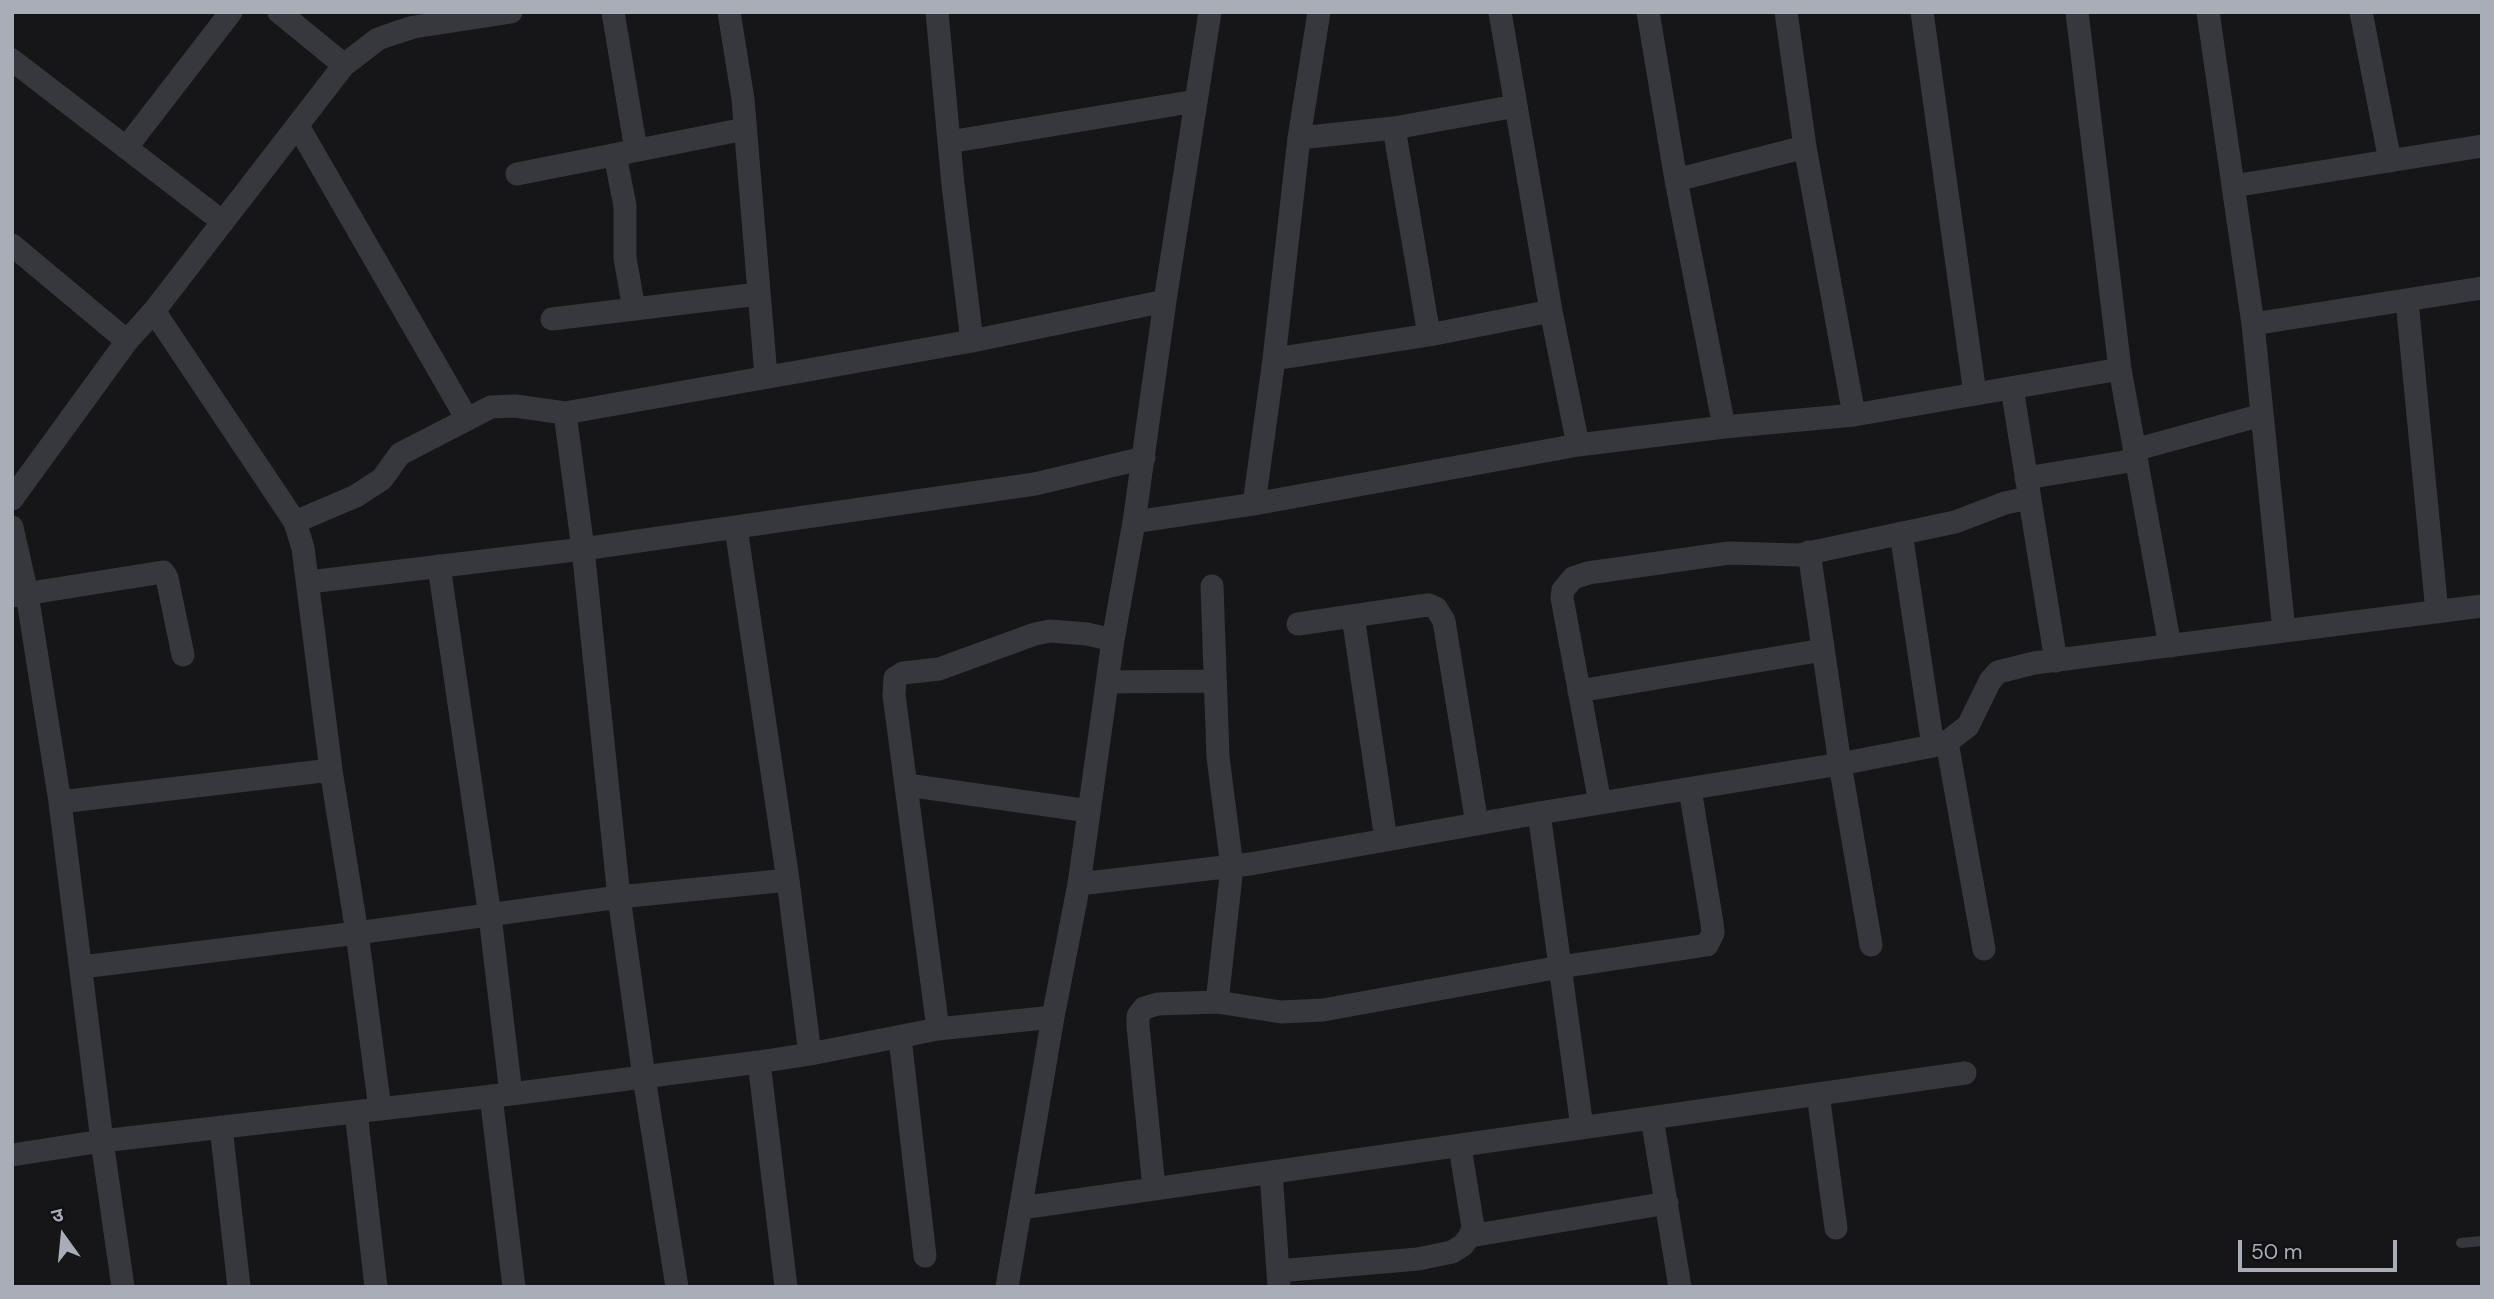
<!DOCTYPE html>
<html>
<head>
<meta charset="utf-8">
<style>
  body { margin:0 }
  #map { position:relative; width:2494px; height:1299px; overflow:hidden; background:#161618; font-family:"DM Sans","Noto Sans Devanagari",sans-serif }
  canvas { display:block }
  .frame { position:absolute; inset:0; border:14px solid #a8adb8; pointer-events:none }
  .north { position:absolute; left:28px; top:1201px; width:70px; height:70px; -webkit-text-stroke:5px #111113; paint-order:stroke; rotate:345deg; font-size:19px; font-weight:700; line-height:28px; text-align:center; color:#a8adb8 }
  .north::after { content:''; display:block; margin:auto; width:24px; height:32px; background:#a8adb8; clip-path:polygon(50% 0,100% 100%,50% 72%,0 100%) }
  .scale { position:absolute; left:2238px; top:1240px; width:159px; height:32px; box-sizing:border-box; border:4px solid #a8adb8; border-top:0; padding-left:9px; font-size:21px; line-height:24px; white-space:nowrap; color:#a8adb8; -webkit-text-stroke:5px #111113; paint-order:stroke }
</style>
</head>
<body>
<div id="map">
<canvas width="2494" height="1299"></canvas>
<div class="frame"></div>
<div class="north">उ</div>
<div class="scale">50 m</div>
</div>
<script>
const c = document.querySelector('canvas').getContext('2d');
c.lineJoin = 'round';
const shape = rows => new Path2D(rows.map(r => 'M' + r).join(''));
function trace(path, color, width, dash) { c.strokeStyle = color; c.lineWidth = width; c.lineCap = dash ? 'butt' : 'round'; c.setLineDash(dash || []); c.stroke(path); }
trace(shape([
  [2461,1243,2482,1241]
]), '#37383d', 10);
trace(shape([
  [279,12,344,65],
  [613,12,636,150],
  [729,12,743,99,766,376],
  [937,12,953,185,972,341],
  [1500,12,1551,311,1578,445],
  [1648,12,1676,180,1724,427],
  [1786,12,1805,147,1854,415],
  [1922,12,1975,394],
  [2077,12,2120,369,2170,646],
  [2208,12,2253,324,2284,631,2482,606],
  [2361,12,2390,161],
  [12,60,223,222],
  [298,126,467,419],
  [1394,128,1429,335],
  [1299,138,1394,128,1516,106],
  [949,142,1196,101],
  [126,148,231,12],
  [615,155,625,206,625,258,634,309],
  [517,174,745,129],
  [1676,180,1805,147],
  [2233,186,2482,146],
  [12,245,127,341],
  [2407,301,2437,612],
  [154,311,295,522,303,548,331,770,357,933,380,1109],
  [552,319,758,294],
  [2253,324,2482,288],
  [1274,359,1429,335,1551,311],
  [2012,388,2056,661],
  [2134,450,2262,415],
  [2026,478,2136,460],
  [12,499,127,341,154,311,344,65,378,39,395,33,414,27,511,12],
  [1254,504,1274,359,1299,138,1319,12],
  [295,522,356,496,382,479,400,454,491,407,515,406,565,413],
  [1134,522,1254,504,1578,445,1724,427,1854,415,2120,369],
  [12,527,27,594,60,802,102,1141,123,1287],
  [736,528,788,880,810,1054],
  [1901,533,1933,746],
  [1809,552,1840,764,1871,945],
  [439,566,490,916,511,1094],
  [309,582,583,549,1035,484,1144,458],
  [1212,586,1218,757,1232,867,1217,1002],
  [12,596,163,572,167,578,183,655],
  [1353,616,1386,840],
  [1298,624,1420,606,1429,605,1436,608,1444,621,1477,824],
  [1108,682,1215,681],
  [1579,691,1823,650],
  [1947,742,1984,949],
  [907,785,1089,811],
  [60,802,331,770],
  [1600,803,1562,598,1563,590,1573,578,1588,573,1729,553,1799,555,1955,522,2005,503,2029,498],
  [1539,813,1582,1127],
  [1079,884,1250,864,1539,813,1840,764,1933,746,1947,742,1968,726,1990,681,1998,672,2034,663,2284,631],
  [82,967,357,933,619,897,788,880],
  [938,1029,894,695,895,678,903,673,939,669,1035,634,1050,631,1087,634,1113,640],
  [900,1038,925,1256],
  [759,1062,786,1287],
  [1818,1094,1836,1228],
  [491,1096,514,1287],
  [356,1112,376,1287],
  [1652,1118,1680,1287],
  [221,1127,239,1287],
  [12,1155,102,1141,519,1093,759,1062,810,1054,938,1029,1053,1017],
  [1271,1172,1279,1287],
  [1154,1188,1138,1026,1138,1016,1144,1008,1158,1004,1217,1002,1281,1012,1323,1010,1560,967,1707,945,1713,933,1712,923,1690,789],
  [1021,1208,1965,1073],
  [1470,1236,1667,1203],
  [1278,1271,1418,1259,1452,1252,1463,1245,1470,1236,1473,1227,1460,1147],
  [677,1287,644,1077,619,897,583,549,565,413,972,341,1165,301],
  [1007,1287,1053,1017,1079,884,1113,640,1134,522,1165,301,1210,12]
]), '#37383d', 23);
</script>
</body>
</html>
